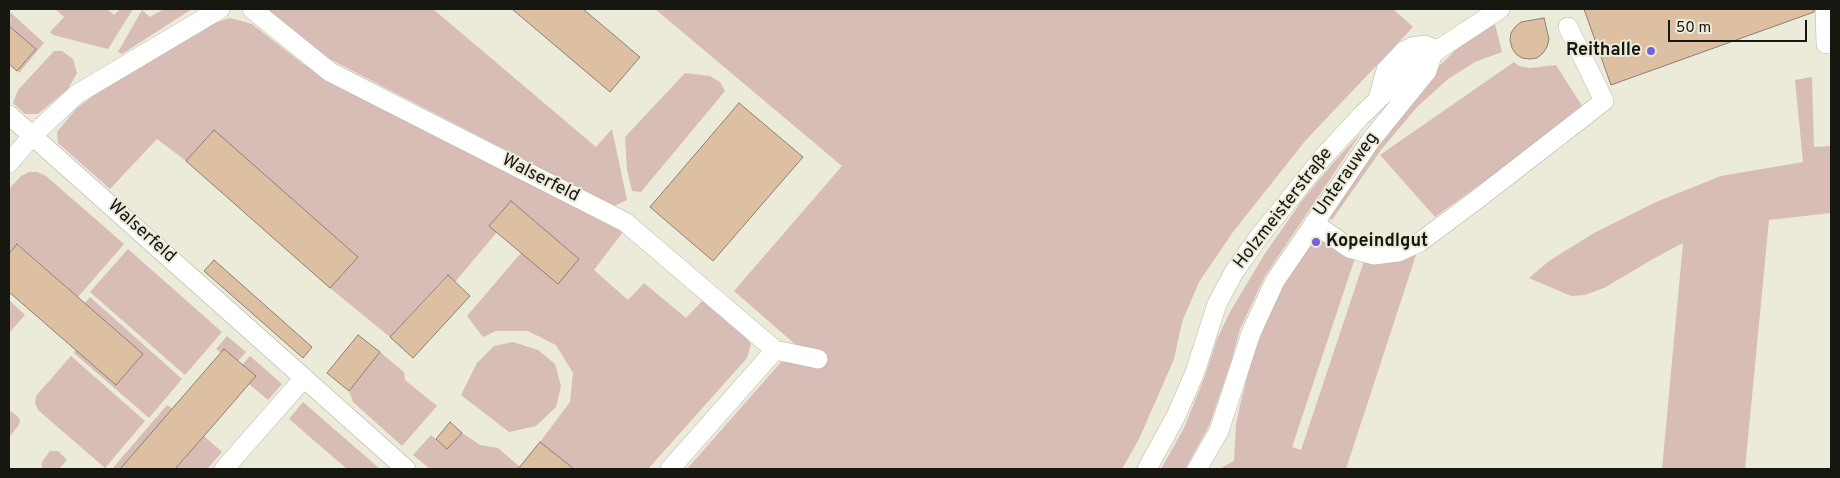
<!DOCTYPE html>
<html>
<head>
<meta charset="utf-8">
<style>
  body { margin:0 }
  #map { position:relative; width:1840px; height:478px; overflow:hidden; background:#ecead8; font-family:Overpass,sans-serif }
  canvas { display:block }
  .frame { position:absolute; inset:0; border:10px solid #171711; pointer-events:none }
  .scale { position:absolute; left:1668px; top:20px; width:139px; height:22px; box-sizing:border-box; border:2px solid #171711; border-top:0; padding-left:6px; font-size:15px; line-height:18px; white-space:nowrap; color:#171711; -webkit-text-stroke:4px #ecead8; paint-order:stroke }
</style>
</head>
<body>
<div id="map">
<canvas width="1840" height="478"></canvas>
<div class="frame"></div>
<div class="scale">50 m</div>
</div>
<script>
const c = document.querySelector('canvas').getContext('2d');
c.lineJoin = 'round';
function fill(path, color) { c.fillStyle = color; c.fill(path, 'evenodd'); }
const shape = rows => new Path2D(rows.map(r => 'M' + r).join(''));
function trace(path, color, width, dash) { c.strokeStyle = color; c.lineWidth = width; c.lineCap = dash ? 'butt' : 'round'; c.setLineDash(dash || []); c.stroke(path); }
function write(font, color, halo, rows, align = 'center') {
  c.font = font + ' Overpass,sans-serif'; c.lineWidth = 4; c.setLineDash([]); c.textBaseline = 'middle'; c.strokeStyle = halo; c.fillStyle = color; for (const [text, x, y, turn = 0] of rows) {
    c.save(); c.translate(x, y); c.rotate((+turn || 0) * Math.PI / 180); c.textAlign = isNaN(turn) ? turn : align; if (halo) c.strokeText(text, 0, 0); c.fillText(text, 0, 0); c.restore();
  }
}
fill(shape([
  [55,9,107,9,114,15,120,9,133,9,108,49,53,35,50,32,64,17],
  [164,9,192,9,122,54,118,52,142,10,150,17],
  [263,9,433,9,596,147,612,129,627,200,614,206,320,54],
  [655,9,1393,9,1413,27,1305,141,1233,232,1199,282,1182,322,1174,359,1139,439,1122,469,687,469,796,345,734,291,842,166],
  [9,11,44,43,19,73,17,71,36,49,9,26],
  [230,18,252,24,303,64,623,232,594,270,628,300,644,283,686,318,703,300,742,333,751,344,747,358,648,469,574,469,540,442,570,402,573,373,556,345,528,331,496,331,483,337,467,316,521,253,579,259,511,201,489,226,497,232,455,282,447,275,390,337,330,288,358,257,214,130,186,161,157,139,110,189,58,143,57,132,76,109,112,81,211,24],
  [1495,24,1502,52,1475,62,1448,79,1417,107,1381,150,1332,220,1325,215,1432,73,1467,39],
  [54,51,62,51,73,59,77,73,68,89,38,114,25,114,13,103,18,90],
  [1514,62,1519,66,1530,68,1556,65,1584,109,1435,217,1380,155],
  [685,73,710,76,720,82,725,91,641,192,632,191,627,170,625,137],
  [1812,77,1814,147,1831,146,1831,213,1769,220,1745,469,1662,469,1683,243,1653,259,1604,288,1585,295,1571,296,1529,278,1549,261,1594,233,1656,202,1721,176,1803,162,1795,80],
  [1361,133,1265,276,1240,329,1231,362,1209,426,1185,469,1161,469,1184,428,1205,376,1217,339,1230,312,1264,255,1301,202,1333,163],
  [29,172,37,172,46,176,124,244,78,297,18,244,9,254,9,189,21,176],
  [1311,236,1356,255,1292,447,1301,450,1365,258,1418,249,1346,469,1219,469,1234,461,1236,424,1240,405,1250,366,1271,306],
  [128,249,222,332,185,375,90,292],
  [90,297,182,379,149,418,74,353,76,350,116,385,143,354,85,303],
  [9,300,25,315,9,333],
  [227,336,246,352,238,361,221,353,216,349],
  [513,342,538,350,555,364,561,386,556,407,536,426,509,432,461,395,477,363,494,346],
  [380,352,404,372,405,380,437,406,402,446,353,402,349,391],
  [71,356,145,421,105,468,38,410,35,403,36,396],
  [250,356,282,384,268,400,249,384,256,376,242,365],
  [303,402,380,469,347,469,289,419],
  [167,405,173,409,123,467,125,469,112,469],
  [9,411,12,412,18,417,20,421,19,425,9,437],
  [462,433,480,445,498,448,520,467,518,469,430,469,413,455,431,435,447,449],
  [204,436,222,452,207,469,175,469],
  [50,451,58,451,67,460,59,469,42,469,42,462]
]), '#d8bcb6');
const building = shape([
  [512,9,583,9,640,57,610,92,512,9],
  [1584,9,1814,9,1814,12,1611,85,1584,9],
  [1544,18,1549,39,1547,47,1543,53,1537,58,1530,59,1522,58,1516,54,1512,48,1510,40,1511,33,1515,27,1521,22,1544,18],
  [9,26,36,49,17,71,9,64,9,26],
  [739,103,803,157,713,261,650,207,739,103],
  [214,130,358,257,330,288,186,161,214,130],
  [511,201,579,259,558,284,489,226,511,201],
  [17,244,143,354,116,385,9,292,9,254,17,244],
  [214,260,312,347,303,358,204,271,214,260],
  [448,275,470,296,413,358,390,337,448,275],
  [358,335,380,352,349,391,327,373,358,335],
  [224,349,256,376,204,436,175,469,120,469,224,349],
  [450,422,462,433,447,449,436,439,450,422],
  [540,442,574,469,518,469,540,442]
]);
fill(building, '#ddbfa1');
trace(building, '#8b7f73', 1);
const minor = shape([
  [252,9,330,72,625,222,775,350,818,359],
  [1825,9,1826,44],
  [1378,99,1386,70,1404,51,1412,47,1425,45,1432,48,1433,53],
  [9,115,406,469],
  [9,163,33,135,77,94,220,9],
  [1314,223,1349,248,1374,255,1398,252,1420,242,1475,201,1604,101,1568,27],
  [224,469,304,378],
  [670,469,775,350],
  [1147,469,1176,416,1195,372,1217,304,1234,272,1258,238,1324,156,1360,117,1398,80,1433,53,1500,9],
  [1197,469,1219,431,1251,333,1275,281,1371,140,1427,71,1432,56]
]);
trace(minor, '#b4b2a2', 20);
trace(minor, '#fff', 19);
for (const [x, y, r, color] of [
  [1651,51,5,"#7560db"],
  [1316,242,5,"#7560db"]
]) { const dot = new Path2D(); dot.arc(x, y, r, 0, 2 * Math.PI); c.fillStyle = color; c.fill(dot); trace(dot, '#ecead8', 2); }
write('bold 18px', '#171711', '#ecead8', [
  ["Reithalle",1641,51],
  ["Kopeindlgut",1326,242,"left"]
], 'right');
write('18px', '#171711', '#ecead8', [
  ["Unterauweg",1347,175,-55],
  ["Walserfeld",540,179,27],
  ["Holzmeisterstraße",1284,209,-52],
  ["Walserfeld",141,232,42]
]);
</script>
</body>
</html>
